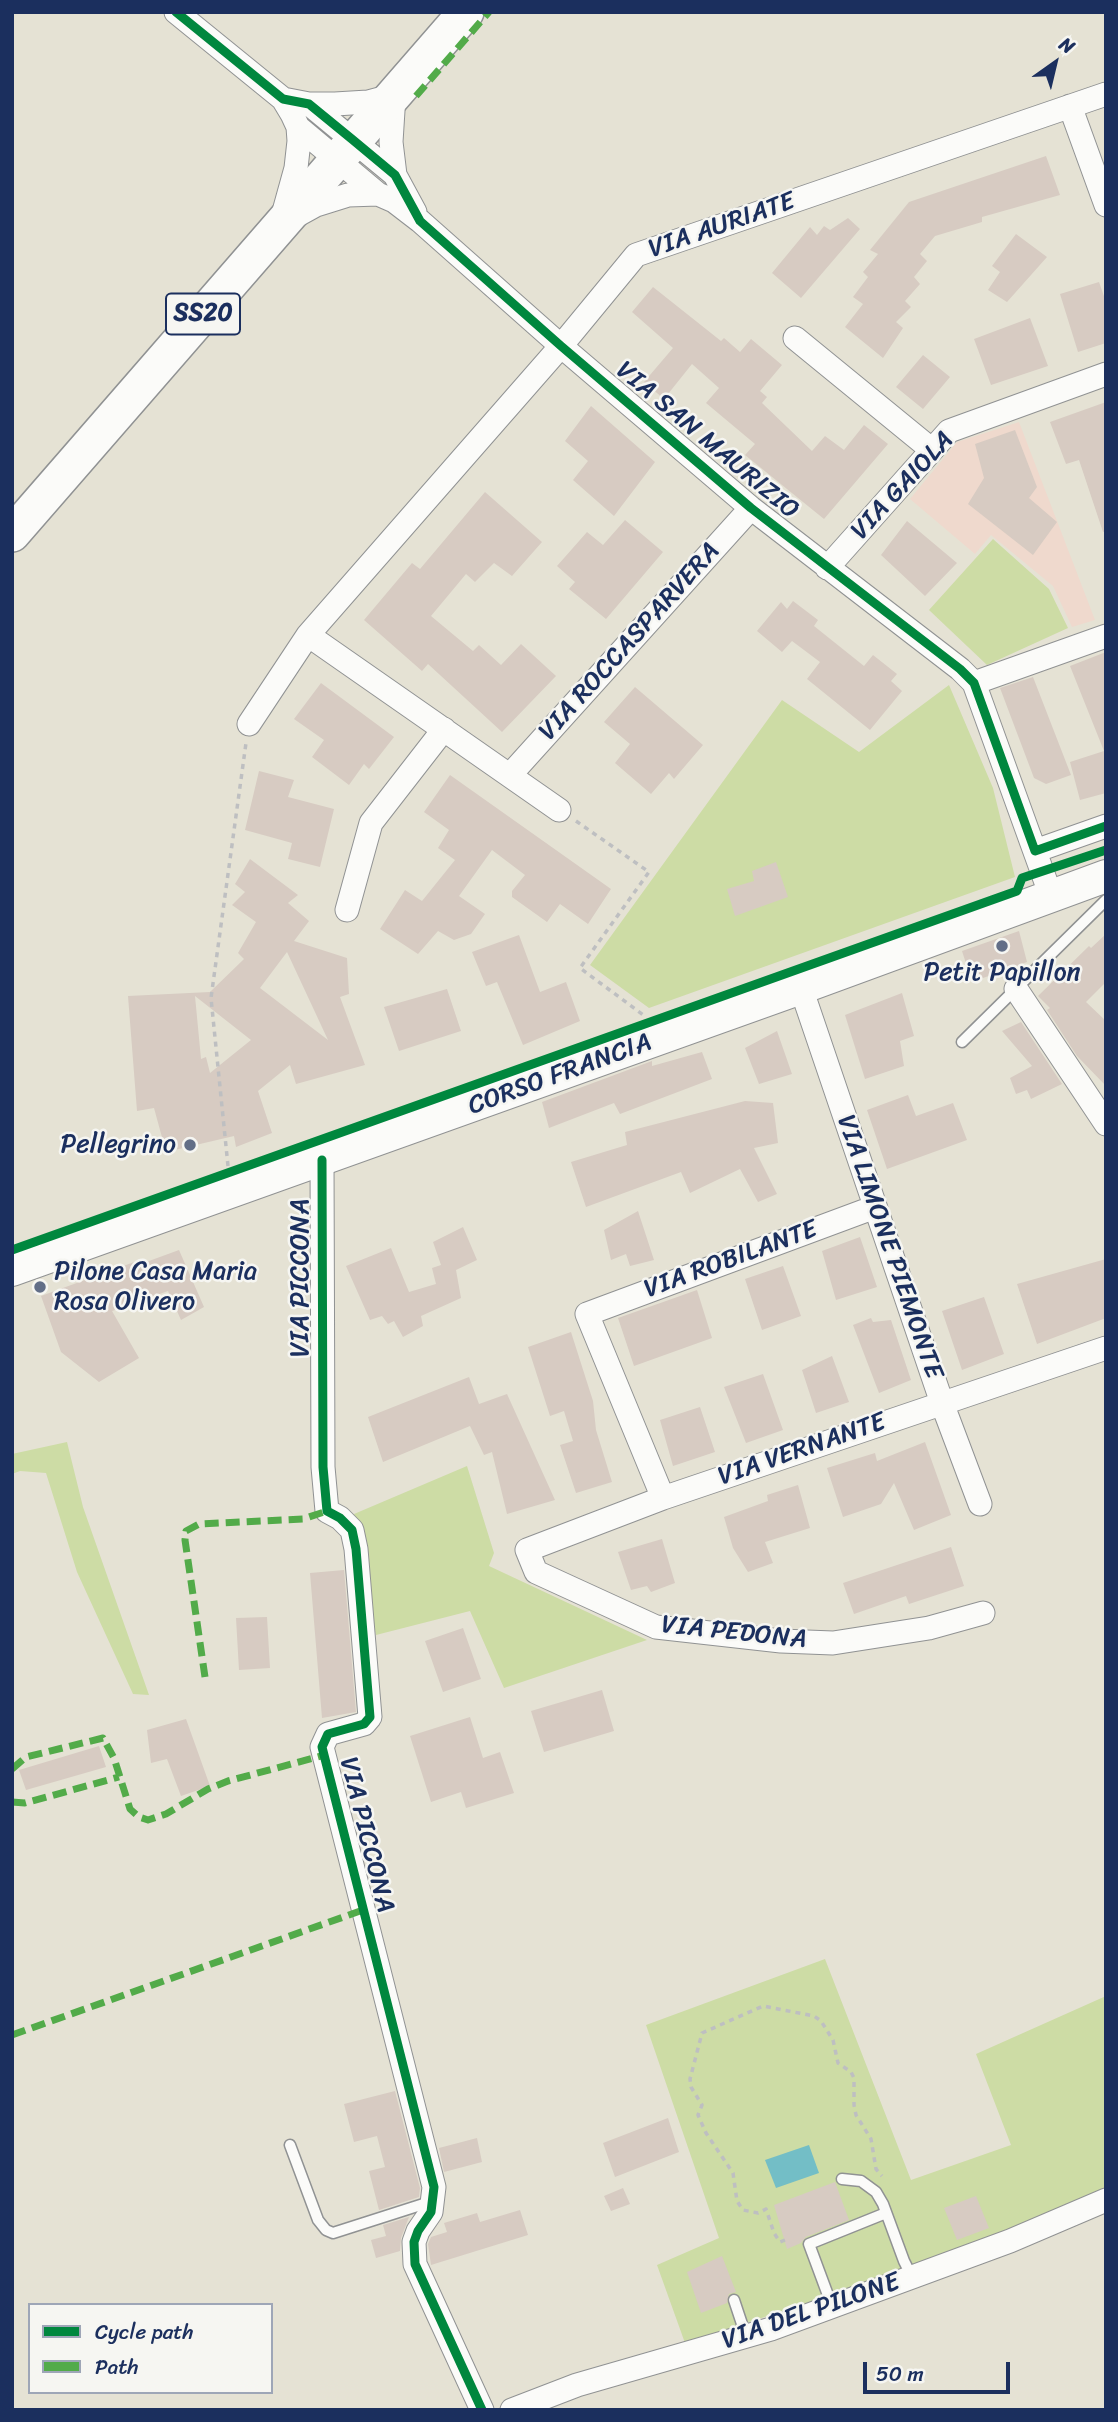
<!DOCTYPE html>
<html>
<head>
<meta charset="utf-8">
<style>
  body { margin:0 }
  #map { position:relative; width:1118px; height:2422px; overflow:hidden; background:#e5e2d4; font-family:Sriracha,sans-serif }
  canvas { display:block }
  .frame { position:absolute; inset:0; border:14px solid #1b2f5e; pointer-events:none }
  .legend { position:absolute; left:28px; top:2303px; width:245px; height:91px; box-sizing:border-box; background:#f6f6f2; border:2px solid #9ea6b7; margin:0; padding:9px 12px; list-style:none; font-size:21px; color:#1b2f5e }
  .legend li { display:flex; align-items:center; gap:14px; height:35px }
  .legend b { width:35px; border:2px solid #9ea6b7 }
  .north { position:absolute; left:1020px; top:28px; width:70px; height:70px; -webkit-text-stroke:5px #f6f6f2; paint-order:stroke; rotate:34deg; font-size:19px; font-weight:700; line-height:28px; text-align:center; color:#1b2f5e }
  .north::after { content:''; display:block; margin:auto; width:24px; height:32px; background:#1b2f5e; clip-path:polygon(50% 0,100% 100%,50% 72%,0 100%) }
  .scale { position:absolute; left:863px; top:2362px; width:147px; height:32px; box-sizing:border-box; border:4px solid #1b2f5e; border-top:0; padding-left:9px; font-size:21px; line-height:24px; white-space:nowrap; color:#1b2f5e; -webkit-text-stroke:5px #f6f6f2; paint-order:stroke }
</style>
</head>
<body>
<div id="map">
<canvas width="1118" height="2422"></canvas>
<div class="frame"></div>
<ul class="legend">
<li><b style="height:9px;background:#00873e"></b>Cycle path</li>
<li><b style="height:9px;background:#52ab49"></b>Path</li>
</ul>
<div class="north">N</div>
<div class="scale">50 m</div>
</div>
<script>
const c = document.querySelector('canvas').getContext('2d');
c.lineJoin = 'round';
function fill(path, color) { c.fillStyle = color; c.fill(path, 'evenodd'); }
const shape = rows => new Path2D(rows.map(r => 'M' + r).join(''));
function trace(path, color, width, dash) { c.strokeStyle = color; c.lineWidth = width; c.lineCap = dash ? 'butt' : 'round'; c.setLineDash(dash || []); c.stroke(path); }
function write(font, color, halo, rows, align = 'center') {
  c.font = font + ' Sriracha,sans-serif'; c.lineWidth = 5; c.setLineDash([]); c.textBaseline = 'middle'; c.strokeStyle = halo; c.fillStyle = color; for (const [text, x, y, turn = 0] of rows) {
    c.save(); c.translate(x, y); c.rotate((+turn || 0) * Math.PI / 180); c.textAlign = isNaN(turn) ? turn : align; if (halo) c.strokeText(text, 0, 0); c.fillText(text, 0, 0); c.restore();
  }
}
fill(shape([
  [1019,422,1095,620,1072,627,1053,586,991,535,975,554,910,499,957,442]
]), '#efd9cd');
fill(shape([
  [993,539,1049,589,1068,628,987,665,929,610],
  [949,685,993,788,1015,877,649,1008,590,965,782,700,859,752],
  [67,1442,83,1507,149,1695,133,1694,77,1572,46,1473,20,1471,12,1474,12,1454],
  [467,1466,494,1553,489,1566,647,1640,504,1688,470,1611,376,1635,354,1514],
  [825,1959,911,2180,1011,2145,976,2054,1106,1996,1106,2189,957,2254,685,2343,657,2265,719,2238,646,2025]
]), '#cddca5');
fill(shape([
  [809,2145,819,2173,776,2188,765,2160]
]), '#73bec6');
fill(shape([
  [1046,156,1060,195,982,217,982,222,935,236,920,254,927,261,914,277,920,284,905,301,911,307,896,322,903,328,883,358,845,327,863,304,853,297,868,277,863,272,878,254,870,250,909,202],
  [848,218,860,229,801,298,772,273,810,227,817,235,824,226,830,230],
  [1016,234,1047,257,1007,302,988,290,1000,272,992,266],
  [1099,282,1106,302,1106,343,1078,352,1060,294],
  [653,287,721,341,724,338,740,352,751,339,782,365,760,391,767,397,762,403,812,451,825,436,844,450,864,425,888,444,824,519,745,455,755,444,706,403,719,388,692,364,664,399,644,382,673,348,632,312],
  [1030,318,1048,366,991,385,974,339],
  [923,355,950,377,923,409,896,387],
  [1106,402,1106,531,1103,532,1079,460,1066,464,1050,422],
  [591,406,655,462,614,516,573,480,588,461,565,441],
  [1015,430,1037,487,1029,498,1057,522,1033,555,968,504,984,478,975,444],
  [485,492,542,542,512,576,494,563,475,582,466,574,431,616,473,651,479,645,501,665,521,644,556,676,502,732,428,664,422,671,364,620,412,563,420,569],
  [625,520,663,552,606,619,569,589,575,582,557,566,587,532,603,545],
  [907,521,957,563,925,596,881,555],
  [793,601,818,620,814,626,864,666,873,655,897,674,891,681,902,691,870,730,807,679,820,662,792,641,782,652,757,631,781,602,787,609],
  [1106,652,1106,793,1080,800,1070,762,1104,751,1070,666],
  [1033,677,1071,775,1046,784,1034,778,1000,688],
  [321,683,394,737,369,769,364,764,349,785,312,757,324,740,294,719],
  [635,687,703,745,674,779,669,773,651,794,615,763,630,744,604,722],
  [259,771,294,780,288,797,334,809,320,867,288,859,292,843,245,830],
  [450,775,611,889,588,924,560,904,547,922,512,897,512,891,525,875,492,850,459,896,485,914,471,934,454,940,438,931,418,954,380,929,405,890,422,901,455,860,438,848,449,830,424,812],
  [250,859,298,895,288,903,309,921,294,941,347,958,349,994,340,997,365,1065,296,1084,290,1065,258,1091,272,1133,236,1147,234,1136,166,1152,154,1108,137,1111,128,996,210,992,244,959,238,953,256,922,232,905,245,892,235,884],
  [287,952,328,1040,260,988],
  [195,996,251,1040,210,1073,206,1057,201,1059],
  [776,862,788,897,735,916,727,889,754,881,752,871],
  [1019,931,1027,962,972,982,962,951],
  [1106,934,1106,982,1086,1002,1106,1021,1106,1086,1077,1056,1047,1010,1050,1008,1038,996,1089,946,1091,948],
  [519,935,540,992,566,982,580,1021,523,1045,497,982,486,986,472,952],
  [447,989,461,1031,399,1051,384,1007],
  [902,993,914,1036,900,1041,904,1066,865,1079,845,1015],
  [1021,1022,1062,1084,1031,1099,1027,1090,1016,1094,1010,1078,1032,1066,1002,1031],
  [777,1031,792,1074,759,1084,745,1048],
  [702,1052,712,1079,620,1114,614,1103,549,1128,542,1102,652,1061,652,1066],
  [908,1095,916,1116,953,1103,967,1140,887,1169,867,1110],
  [745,1101,773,1103,778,1143,754,1148,777,1194,758,1202,740,1169,690,1193,681,1172,586,1207,571,1162,627,1145,625,1132],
  [638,1211,654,1260,630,1266,626,1254,611,1260,604,1230],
  [463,1227,477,1260,456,1270,461,1298,421,1316,423,1326,403,1337,394,1321,388,1324,382,1316,370,1320,346,1266,391,1248,409,1292,436,1284,432,1268,441,1265,433,1242],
  [860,1237,877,1287,836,1300,822,1251],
  [179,1250,204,1307,181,1320,168,1291,112,1311,139,1358,99,1382,61,1352,41,1296,137,1261,138,1265],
  [1106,1259,1106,1318,1037,1344,1017,1284],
  [783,1266,801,1316,762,1330,745,1279],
  [697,1290,712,1338,634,1366,618,1318],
  [984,1297,1004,1354,962,1370,942,1311],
  [871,1318,873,1322,891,1320,911,1380,879,1393,853,1325],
  [571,1332,593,1401,596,1430,612,1482,576,1493,560,1445,573,1441,564,1411,550,1416,528,1347],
  [832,1356,849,1402,816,1413,802,1370],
  [763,1374,783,1430,746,1443,724,1387],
  [469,1377,479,1404,507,1394,555,1500,507,1514,492,1452,484,1455,470,1426,383,1462,368,1417],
  [700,1407,715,1452,673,1466,660,1420],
  [925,1442,951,1515,914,1530,894,1483,881,1504,843,1517,827,1468,875,1453,877,1461],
  [798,1485,810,1528,765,1542,773,1563,748,1572,733,1548,724,1517,768,1501,767,1495],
  [662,1539,675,1583,651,1592,647,1586,631,1590,618,1552],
  [951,1547,964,1586,909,1604,906,1596,854,1614,843,1583],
  [344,1570,356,1712,322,1718,310,1573],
  [267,1617,270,1668,239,1670,236,1618],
  [463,1628,481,1679,443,1692,425,1641],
  [602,1690,614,1731,544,1752,531,1711],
  [470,1717,483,1758,500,1752,514,1793,466,1808,461,1792,431,1802,410,1736],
  [186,1719,210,1786,181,1796,167,1759,151,1763,147,1730],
  [99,1746,106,1767,26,1790,19,1770],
  [395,2091,420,2188,419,2197,379,2210,369,2171,385,2167,377,2136,354,2142,344,2104],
  [668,2118,679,2152,615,2177,603,2143],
  [477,2138,482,2162,444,2172,439,2148],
  [835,2182,849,2220,806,2237,801,2243,787,2249,774,2205],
  [623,2188,630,2204,611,2211,604,2196],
  [976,2196,989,2228,957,2240,944,2208],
  [520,2210,528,2235,431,2265,428,2244,431,2237,447,2232,444,2223,477,2213,480,2222],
  [409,2217,401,2238,400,2251,376,2258,371,2240,386,2236,383,2225],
  [722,2256,736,2292,729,2294,727,2303,701,2313,687,2272]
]), '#d7cbc2');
const lane = shape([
  [962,1042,1106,900],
  [290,2145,318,2220,326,2230,333,2233,433,2201],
  [842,2179,861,2181,876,2192,883,2204,904,2261,912,2277],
  [734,2300,746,2336],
  [832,2306,809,2244,886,2213]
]);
const street = shape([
  [176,12,283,99,292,114,298,127,299,141,296,168,283,215],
  [283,99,309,104,335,104,368,102,394,95,391,142,395,175,415,212],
  [309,104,395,175],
  [1070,106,1106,205],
  [298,127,378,194],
  [296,216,316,205,348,195,378,194,394,201,420,221,561,346,751,508,960,669,974,683,1051,896],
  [795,338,932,450],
  [827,568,949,431,1106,374],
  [308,635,559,810],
  [974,683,1106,636],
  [249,724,308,635,561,346,636,255,1106,94],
  [510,775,751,508],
  [1035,851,1106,826],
  [347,910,371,823,444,729],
  [801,988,942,1403,980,1504],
  [1016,989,1106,1124],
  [322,1160,323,1467,327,1511,340,1518,352,1530,356,1549,370,1717,364,1724,328,1734,322,1747,434,2187,431,2212,418,2231,414,2242,415,2264,482,2410],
  [663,1498,587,1314,875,1207],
  [983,1613,929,1628,833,1643,781,1641,656,1627,536,1572,527,1550,663,1498,1106,1348],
  [512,2410,577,2385,771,2329,1010,2241,1106,2200]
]);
const secondary = shape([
  [12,1270,801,988,1106,876]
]);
const primary = shape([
  [12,534,466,12]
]);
trace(lane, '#909293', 13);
trace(street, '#909293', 25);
trace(secondary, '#909293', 34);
trace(primary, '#909293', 38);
trace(shape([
  [576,821,649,872,580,968,646,1017],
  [228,1166,211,998,246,743],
  [785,2240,780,2242,774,2233,766,2209,758,2213,743,2210,737,2201,733,2173,706,2133,698,2115,702,2105,691,2087,690,2079,702,2033,763,2006,814,2016,821,2021,833,2040,838,2063,851,2072,854,2078,854,2105,856,2115,871,2139,876,2169,882,2176]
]), '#bebfc1', 3.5, [5, 5]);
trace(lane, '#fbfbf9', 10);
trace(street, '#fbfbf9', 23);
trace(secondary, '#fbfbf9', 32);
trace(primary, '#fbfbf9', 35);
trace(shape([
  [416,96,489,12],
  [205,1677,185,1540,186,1531,199,1524,303,1519,327,1511],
  [12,1769,26,1757,103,1738,114,1758,130,1809,139,1817,148,1820,166,1814,208,1789,228,1781,325,1755],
  [12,1802,25,1803,119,1777],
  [12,2035,363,1910]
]), '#52ab49', 7, [14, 7]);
trace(shape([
  [176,12,283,99,309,104,353,140,395,175,420,221,561,346,751,508,960,669,974,683,1035,851,1106,826],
  [322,1160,323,1467,327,1511,340,1518,352,1530,356,1549,370,1717,364,1724,328,1734,322,1747,434,2187,431,2212,418,2231,414,2242,415,2264,482,2410],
  [12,1250,1017,891,1022,878,1106,850]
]), '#00873e', 9);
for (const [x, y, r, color] of [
  [1002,946,7,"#626e87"],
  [190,1145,7,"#626e87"],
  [40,1287,7,"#626e87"]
]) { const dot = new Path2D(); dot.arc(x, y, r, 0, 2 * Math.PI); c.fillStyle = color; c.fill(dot); trace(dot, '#f6f6f2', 2.5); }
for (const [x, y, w] of [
  [203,314,74]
]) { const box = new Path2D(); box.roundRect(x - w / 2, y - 20.5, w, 41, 5); c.fillStyle = '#f6f6f2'; c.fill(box); trace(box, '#1b2f5e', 2); }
write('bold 24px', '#1b2f5e', null, [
  ["SS20",203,314]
]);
write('26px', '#1b2f5e', '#f6f6f2', [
  ["VIA AURIATE",722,226,-19],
  ["VIA SAN MAURIZIO",707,441,40],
  ["VIA GAIOLA",903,486,-47],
  ["VIA ROCCASPARVERA",630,642,-48],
  ["CORSO FRANCIA",560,1075,-20],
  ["VIA LIMONE PIEMONTE",889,1247,71],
  ["VIA ROBILANTE",731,1260,-20],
  ["VIA PICCONA",301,1278,-90],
  ["VIA VERNANTE",802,1450,-19],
  ["VIA PEDONA",734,1633,6],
  ["VIA PICCONA",366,1835,76],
  ["VIA DEL PILONE",811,2312,-19]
]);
write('26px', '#1b2f5e', '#f6f6f2', [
  ["Petit Papillon",1002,973],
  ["Pellegrino",176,1145,"right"],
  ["Pilone Casa Maria",54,1272,"left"],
  ["Rosa Olivero",54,1302,"left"]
]);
</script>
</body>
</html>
